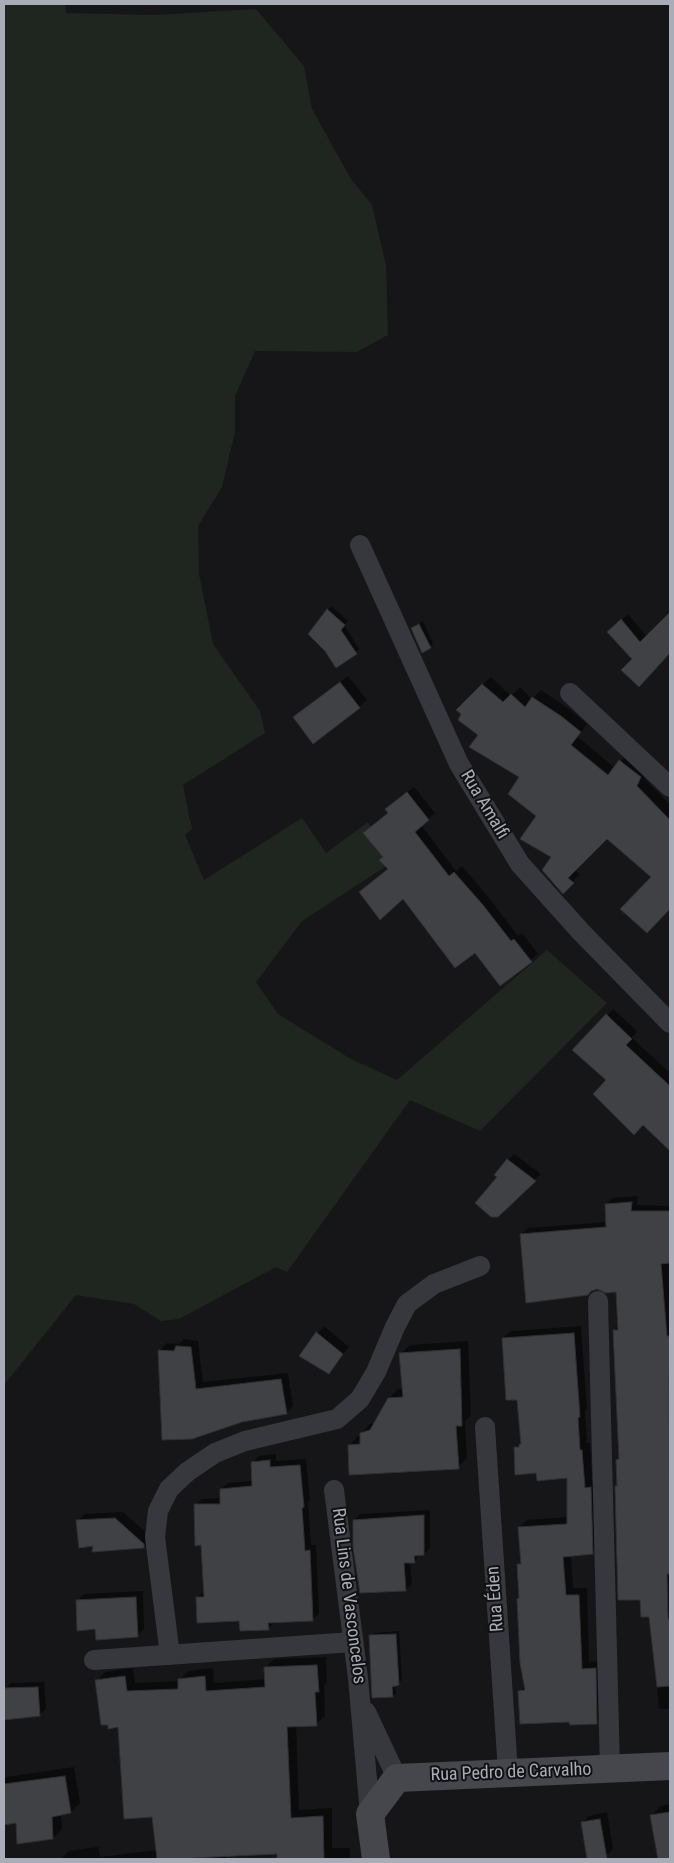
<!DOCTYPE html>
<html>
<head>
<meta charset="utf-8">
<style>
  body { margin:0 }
  #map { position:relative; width:674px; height:1863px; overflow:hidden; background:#161618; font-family:"Roboto Condensed",sans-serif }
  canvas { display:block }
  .frame { position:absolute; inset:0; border:5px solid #a8adb8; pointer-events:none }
</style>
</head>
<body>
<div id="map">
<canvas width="674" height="1863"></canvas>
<div class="frame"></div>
</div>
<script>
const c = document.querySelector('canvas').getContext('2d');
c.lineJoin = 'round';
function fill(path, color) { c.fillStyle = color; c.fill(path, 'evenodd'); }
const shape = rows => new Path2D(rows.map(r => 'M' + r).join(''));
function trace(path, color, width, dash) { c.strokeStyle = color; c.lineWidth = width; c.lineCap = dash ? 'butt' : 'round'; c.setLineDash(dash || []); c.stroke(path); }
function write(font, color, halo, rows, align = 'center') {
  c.font = font + ' "Roboto Condensed",sans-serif'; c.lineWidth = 4; c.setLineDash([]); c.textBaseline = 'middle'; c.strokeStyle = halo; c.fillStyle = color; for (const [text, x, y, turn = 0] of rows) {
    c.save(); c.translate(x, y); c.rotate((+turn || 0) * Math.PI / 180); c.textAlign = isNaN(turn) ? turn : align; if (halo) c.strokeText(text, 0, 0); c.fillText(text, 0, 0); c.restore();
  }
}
fill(shape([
  [4,4,65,4,66,13,155,15,256,9,304,66,312,109,351,179,372,205,386,265,388,335,357,352,255,351,235,396,235,432,222,487,198,526,199,574,213,644,260,711,265,733,183,785,192,829,185,835,204,880,302,818,326,853,368,822,388,865,302,921,256,982,278,1014,351,1059,397,1080,547,950,607,1003,480,1131,410,1100,287,1272,276,1267,179,1319,161,1321,134,1304,76,1295,4,1385]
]), '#1e261f');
fill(shape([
  [331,606,348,621,344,625,359,649,337,667,328,610],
  [628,614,647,637,669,615,670,616,670,652,639,685,634,659,609,633],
  [423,621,433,643,430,647,412,628],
  [348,676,367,700,359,707,302,710],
  [491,677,511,696,520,687,532,699,541,690,569,709,587,724,578,737,615,768,627,754,648,769,644,778,670,805,670,898,649,920,652,877,607,837,574,870,580,874,563,892,553,857,521,776,457,709],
  [414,787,435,813,421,825,456,871,462,866,489,898,518,936,522,933,538,954,501,984,476,951,389,869,384,856,390,812,394,802],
  [613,1009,637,1031,632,1038,670,1073,670,1139,665,1144,608,1080,607,1015],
  [514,1154,541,1174,498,1215,499,1177,508,1160],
  [638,1196,637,1205,670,1206,670,1709,659,1709,650,1616,641,1598,616,1487,618,1485,617,1460,620,1457,614,1331,619,1326,617,1290,521,1234,528,1228,607,1222,606,1204,613,1198],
  [324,1326,349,1347,329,1372,300,1356],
  [581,1326,587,1409,585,1411,587,1443,590,1443,592,1481,598,1480,600,1546,592,1553,571,1555,573,1588,587,1588,589,1662,603,1661,604,1715,596,1722,571,1720,519,1692,526,1685,518,1565,522,1560,519,1527,527,1520,568,1517,568,1477,537,1472,515,1447,522,1440,518,1398,503,1338,511,1331],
  [184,1339,198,1341,203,1382,288,1373,293,1406,286,1413,163,1438,160,1350,167,1343,179,1344],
  [468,1341,471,1416,465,1421,467,1458,458,1467,349,1446,358,1436,361,1436,361,1433,370,1424,376,1423,389,1398,398,1389,403,1389,400,1354,410,1345],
  [276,1454,276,1461,306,1459,310,1500,308,1502,311,1545,316,1545,319,1614,312,1620,275,1622,268,1629,197,1598,204,1591,202,1544,195,1505,202,1499,221,1498,221,1489,228,1483,253,1481,252,1463,259,1456],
  [430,1510,430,1548,424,1554,420,1554,414,1562,410,1562,412,1584,406,1590,354,1520,360,1514],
  [123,1512,151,1537,151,1540,144,1547,94,1545,77,1521,85,1514],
  [143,1591,144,1629,137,1636,96,1627,77,1601,84,1594],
  [399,1631,402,1680,395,1685,396,1693,393,1696,370,1636,374,1633],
  [326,1657,327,1682,324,1685,325,1716,316,1724,296,1725,299,1810,332,1808,332,1848,350,1848,350,1859,278,1859,278,1853,225,1855,226,1859,61,1859,69,1851,98,1847,100,1857,157,1850,153,1816,120,1726,97,1681,105,1672,133,1668,135,1683,179,1681,188,1671,213,1668,214,1683,266,1679,265,1668,274,1659],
  [44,1682,46,1709,39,1715,5,1689,11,1683],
  [74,1767,80,1803,71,1812,61,1814,62,1829,53,1838,17,1821,4,1824,4,1779,6,1777],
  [670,1804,670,1859,660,1859,651,1816,661,1806],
  [607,1812,613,1849,606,1856,589,1859,582,1823,589,1816]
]), '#0007');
const building = shape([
  [327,609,345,625,341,630,357,654,336,668,325,651,308,634,327,609],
  [670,612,670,653,639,687,621,670,632,659,607,632,621,619,640,642,670,612],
  [419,624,431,648,422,653,411,628,419,624],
  [340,682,360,708,313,744,293,717,340,682],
  [482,684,503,702,511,694,525,707,532,697,561,716,581,732,571,745,608,775,619,760,641,777,637,786,670,820,670,909,647,933,620,909,651,877,607,839,568,878,574,883,563,894,542,870,551,857,520,839,536,816,508,794,519,777,469,747,478,735,458,720,461,714,456,710,482,684],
  [407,792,429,820,415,832,449,876,454,872,483,905,511,941,514,939,532,962,500,986,475,953,455,968,403,899,380,920,359,892,388,869,379,860,383,857,363,833,388,813,385,809,407,792],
  [606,1014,632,1039,626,1045,670,1086,670,1151,643,1125,634,1135,593,1094,606,1080,572,1050,606,1014],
  [507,1159,536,1181,498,1217,491,1217,475,1203,497,1177,494,1175,507,1159],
  [632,1202,631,1211,670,1211,670,1263,661,1264,667,1336,670,1336,670,1375,669,1375,670,1574,667,1574,668,1619,670,1619,670,1686,657,1687,649,1617,641,1617,640,1600,618,1600,615,1486,617,1486,616,1460,619,1459,613,1330,618,1330,616,1292,606,1293,597,1289,591,1291,588,1295,526,1303,520,1234,606,1227,605,1204,632,1202],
  [316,1332,343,1354,329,1374,299,1356,316,1332],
  [574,1333,580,1417,578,1418,580,1450,582,1450,585,1488,591,1487,593,1554,563,1557,566,1595,579,1595,582,1669,596,1668,597,1724,570,1725,569,1722,520,1724,518,1691,525,1690,520,1663,517,1599,519,1598,517,1564,521,1564,518,1527,567,1524,567,1478,537,1481,536,1473,515,1475,514,1447,519,1447,519,1444,521,1444,517,1400,506,1400,502,1338,574,1333],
  [176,1346,191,1347,196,1389,281,1379,287,1414,242,1422,192,1439,162,1440,158,1350,174,1351,176,1346],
  [460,1349,462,1426,456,1426,459,1469,349,1475,348,1445,360,1444,360,1433,370,1430,388,1398,403,1397,399,1353,460,1349],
  [270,1460,270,1467,300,1465,304,1507,302,1508,305,1551,310,1550,313,1621,268,1623,269,1630,240,1631,239,1621,197,1623,196,1597,204,1597,201,1545,195,1546,194,1504,220,1504,220,1489,252,1486,251,1462,270,1460],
  [424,1515,424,1555,414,1556,415,1563,404,1563,406,1591,360,1593,353,1547,353,1520,424,1515],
  [115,1518,144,1544,144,1548,92,1552,93,1546,79,1548,76,1520,115,1518],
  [136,1597,138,1637,96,1640,95,1629,77,1631,76,1600,136,1597],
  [396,1634,399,1685,392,1687,393,1697,372,1698,369,1635,396,1634],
  [317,1665,319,1692,315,1692,317,1726,287,1727,291,1818,323,1816,324,1859,277,1859,277,1854,193,1858,193,1859,157,1859,152,1817,124,1819,118,1727,108,1729,108,1725,101,1725,95,1680,125,1676,127,1691,178,1689,178,1679,205,1676,206,1691,265,1687,264,1667,317,1665],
  [38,1687,40,1716,4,1720,4,1688,38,1687],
  [65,1776,71,1813,52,1817,53,1839,17,1844,16,1823,4,1825,4,1784,65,1776],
  [670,1812,670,1859,658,1859,650,1815,670,1812],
  [600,1819,607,1859,587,1859,581,1822,600,1819]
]);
fill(building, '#404145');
trace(building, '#303034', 1);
trace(shape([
  [360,545,459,764,520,864,581,932,670,1023],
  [570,693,670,787],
  [598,1301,610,1769],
  [485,1427,508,1772],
  [334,1490,358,1678,370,1814],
  [170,1655,155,1537,158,1511,169,1489,187,1472,215,1453,245,1441,337,1419,360,1399,376,1372,395,1327,407,1304,434,1284,480,1266],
  [94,1660,353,1642],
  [366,1712,397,1778]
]), '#37383d', 20);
trace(shape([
  [376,1859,370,1814,397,1778,670,1766]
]), '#45474d', 28);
write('18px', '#a8adb8', '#111113', [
  ["Rua Amalfi",484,805,59],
  ["Rua Lins de Vasconcelos",348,1596,83],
  ["Rua Éden",496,1599,-94],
  ["Rua Pedro de Carvalho",511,1773,-2]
]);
</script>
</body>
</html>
